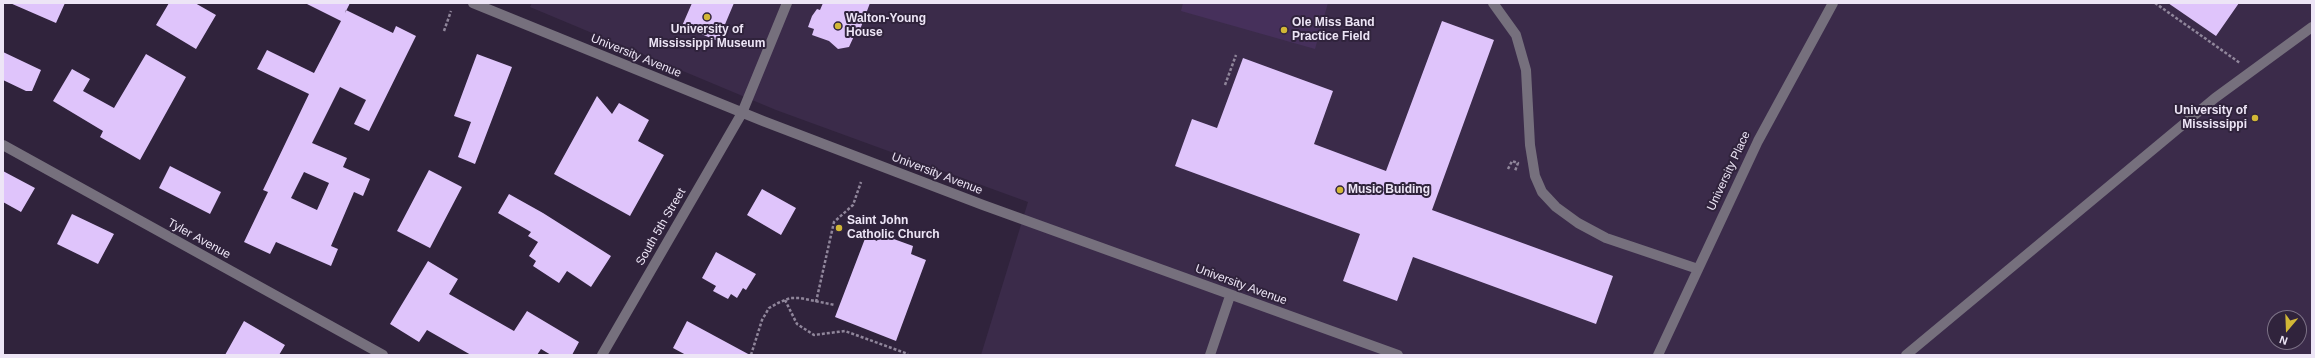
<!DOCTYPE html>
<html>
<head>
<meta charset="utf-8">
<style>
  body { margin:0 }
  #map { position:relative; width:2315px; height:358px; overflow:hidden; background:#30233c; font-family:Helvetica,sans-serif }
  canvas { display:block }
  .frame { position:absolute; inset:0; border:4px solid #ede5f6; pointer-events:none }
  .north { position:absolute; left:2267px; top:310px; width:40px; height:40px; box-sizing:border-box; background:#30233c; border:1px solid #7c7186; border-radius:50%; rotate:199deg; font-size:11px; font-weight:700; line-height:16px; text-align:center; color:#ede5f6 }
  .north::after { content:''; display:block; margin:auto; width:14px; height:18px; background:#d2b736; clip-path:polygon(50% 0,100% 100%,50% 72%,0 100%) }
</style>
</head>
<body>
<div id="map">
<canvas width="2315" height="358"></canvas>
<div class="frame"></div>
<div class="north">N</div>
</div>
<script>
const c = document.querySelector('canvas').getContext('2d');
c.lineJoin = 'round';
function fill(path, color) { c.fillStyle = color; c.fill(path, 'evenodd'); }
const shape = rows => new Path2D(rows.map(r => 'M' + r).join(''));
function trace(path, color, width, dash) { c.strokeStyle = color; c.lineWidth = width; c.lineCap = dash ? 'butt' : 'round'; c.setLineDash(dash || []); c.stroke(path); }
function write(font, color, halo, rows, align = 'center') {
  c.font = font + ' Helvetica,sans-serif'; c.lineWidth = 4; c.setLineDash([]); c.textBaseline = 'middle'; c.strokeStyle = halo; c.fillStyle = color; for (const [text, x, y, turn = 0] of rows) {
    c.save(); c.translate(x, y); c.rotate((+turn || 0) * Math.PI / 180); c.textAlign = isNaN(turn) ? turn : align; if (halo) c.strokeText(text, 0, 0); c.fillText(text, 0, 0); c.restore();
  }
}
fill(shape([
  [532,3,2312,3,2312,355,981,355,1028,202,776,110,530,7],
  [2275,318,2299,318,2299,342,2275,342]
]), '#3b2b4a');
fill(shape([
  [1183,3,1328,3,1315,49,1181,11]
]), '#46305b');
fill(shape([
  [10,3,65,3,56,23],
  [169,3,195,3,216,15,196,49,156,25],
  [305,3,350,3,345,13,346,10,393,33,396,26,416,36,369,131,354,124,366,100,340,87,312,143,347,158,343,167,370,179,363,196,354,192,331,246,338,249,331,266,276,242,270,254,244,242,268,192,263,190,309,94,257,69,267,50,314,73,341,21],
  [304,172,329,183,317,210,291,198],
  [692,3,734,3,718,41,682,26],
  [823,3,870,3,858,35,855,34,849,47,838,49,829,41,812,35,814,29,808,27,812,16,817,9,820,10],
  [2168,3,2239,3,2216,36],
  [1442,21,1494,40,1432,210,1613,276,1596,324,1413,257,1397,301,1343,281,1360,234,1175,166,1192,119,1217,128,1243,58,1333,91,1314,144,1386,171],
  [3,52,41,70,32,91,26,91,3,80],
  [146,54,186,77,140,160,100,137,103,131,53,101,72,69,90,79,83,91,114,108],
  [477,54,512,67,475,164,458,157,471,122,454,116],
  [597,96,612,114,619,103,649,120,638,141,664,155,630,216,554,174],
  [170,166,221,192,210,214,159,188],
  [429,170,462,187,430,248,397,231],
  [3,171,35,188,21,212,3,202],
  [762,189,796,208,781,235,747,215],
  [509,194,543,213,611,256,591,287,567,271,559,283,533,266,536,261,529,256,538,242,528,236,531,232,498,213],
  [72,214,114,234,98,264,57,244],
  [880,234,913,246,911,254,926,260,896,341,835,317,866,236,877,241],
  [716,252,756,274,746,290,743,288,737,298,731,294,728,299,713,291,716,286,702,278],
  [428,261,458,279,449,294,514,331,527,311,579,342,572,355,551,355,541,349,537,355,471,355,427,330,419,342,390,324],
  [244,321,285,345,279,355,225,355],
  [687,321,750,355,686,355,673,348]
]), '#dfc4fb');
trace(shape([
  [2155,3,2240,63],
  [444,31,451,11],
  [1225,85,1236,55],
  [1508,169,1512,161,1518,163,1515,171],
  [785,300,797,324,814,335,845,331,908,354],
  [816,302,834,222,853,205,861,182],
  [751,355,762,320,769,308,778,303,790,298,800,298,835,305]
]), '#90869b', 2.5, [3, 2]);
trace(shape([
  [473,3,763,121,983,205,1398,355],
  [1493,3,1516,35,1526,70,1530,145,1535,176,1542,192,1556,207,1578,223,1606,238,1698,269],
  [3,145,383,355],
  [602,355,742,113,787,3],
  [1210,355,1230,296],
  [1658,355,1758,141,1833,3],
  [1906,355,2215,98,2312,27]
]), '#76707d', 10);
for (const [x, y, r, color] of [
  [707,17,4,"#d2b736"],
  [838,26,4,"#d2b736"],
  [1284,30,4,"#d2b736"],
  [2255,118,4,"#d2b736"],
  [1340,190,4,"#d2b736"],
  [839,228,4,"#d2b736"]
]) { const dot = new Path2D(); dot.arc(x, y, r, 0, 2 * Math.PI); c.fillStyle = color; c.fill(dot); trace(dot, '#30233c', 1.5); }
write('bold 12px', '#ede5f6', '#30233c', [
  ["Walton-Young",846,19],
  ["House",846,33],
  ["Ole Miss Band",1292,23],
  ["Practice Field",1292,37],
  ["University of",707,30,"center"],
  ["Mississippi Museum",707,44,"center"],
  ["University of",2247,111,"right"],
  ["Mississippi",2247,125,"right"],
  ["Music Buiding",1348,190],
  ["Saint John",847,221],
  ["Catholic Church",847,235]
], 'left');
write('12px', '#ede5f6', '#30233c', [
  ["University Avenue",636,56,22],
  ["University Place",1729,171,-65],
  ["University Avenue",937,174,21],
  ["South 5th Street",661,227,-60],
  ["Tyler Avenue",199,239,29],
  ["University Avenue",1241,285,20]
]);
</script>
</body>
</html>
